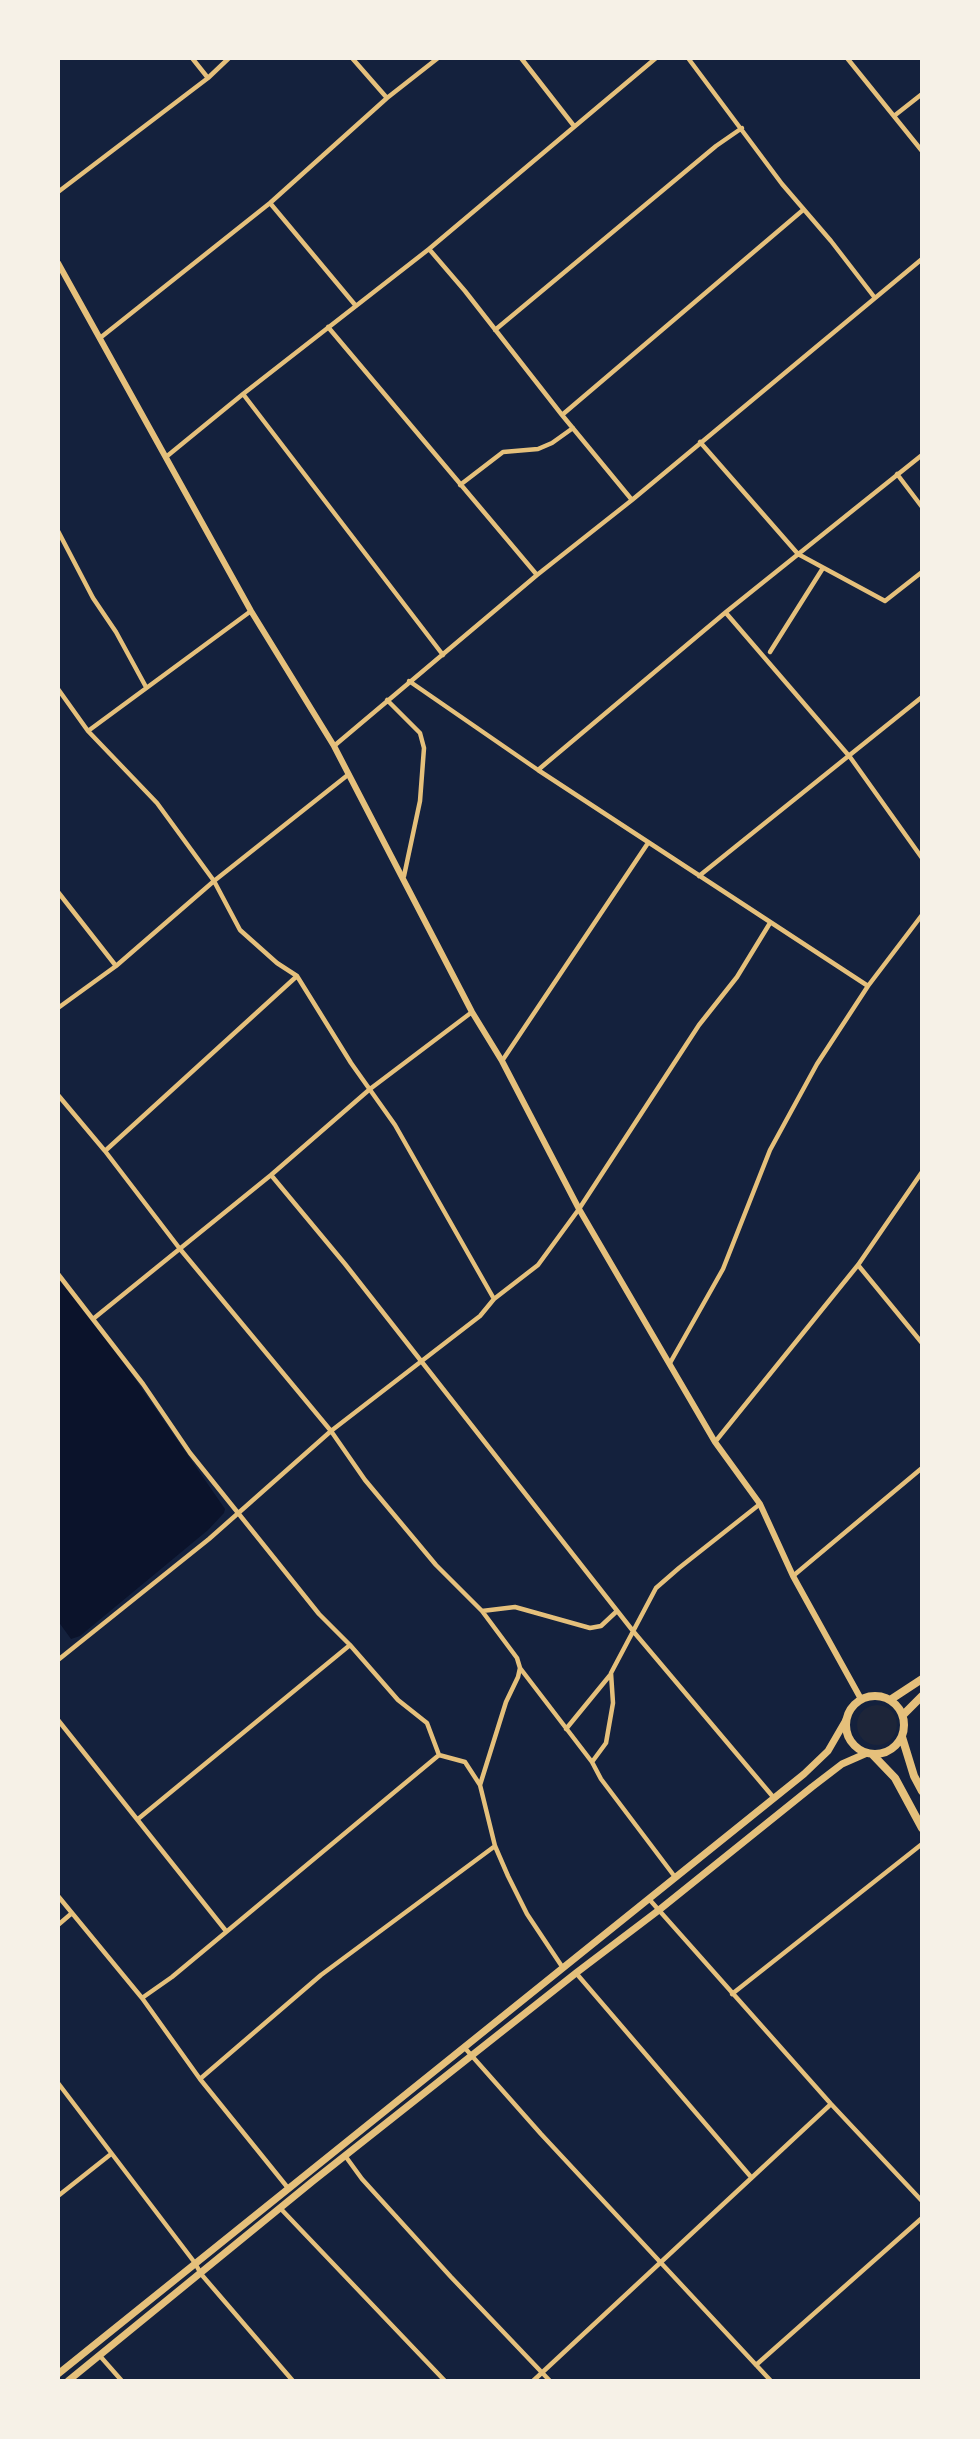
<!DOCTYPE html>
<html>
<head>
<meta charset="utf-8">
<style>
  body { margin:0 }
  #map { position:relative; width:980px; height:2439px; overflow:hidden; background:#14213d; font-family:"Fira Sans",sans-serif }
  canvas { display:block }
  .frame { position:absolute; inset:0; border:60px solid #f6f1e7; pointer-events:none }
</style>
</head>
<body>
<div id="map">
<canvas width="980" height="2439"></canvas>
<div class="frame"></div>
</div>
<script>
const c = document.querySelector('canvas').getContext('2d');
c.lineJoin = 'round';
function fill(path, color) { c.fillStyle = color; c.fill(path, 'evenodd'); }
const shape = rows => new Path2D(rows.map(r => 'M' + r).join(''));
function trace(path, color, width, dash) { c.strokeStyle = color; c.lineWidth = width; c.lineCap = dash ? 'butt' : 'round'; c.setLineDash(dash || []); c.stroke(path); }
fill(shape([
  '857 1725a20 20 0 1 1 40 0a20 20 0 1 1-40 0Z'
]), '#1d2539');
fill(shape([
  [58,1278,129,1370,225,1509,224,1513,208,1530,80,1636,71,1639,58,1621]
]), '#0b132b');
trace(shape([
  [192,58,208,78],
  [352,58,387,98],
  [521,58,574,126],
  [688,58,782,184,831,241,875,298],
  [847,58,922,151],
  [894,116,922,94],
  [58,192,208,78,229,58],
  [270,203,356,306],
  [429,249,465,291,562,415,632,500],
  [328,327,537,575],
  [495,330,716,146,742,128],
  [100,338,270,203,387,98,438,58],
  [243,394,443,655],
  [562,415,803,210],
  [700,442,798,554,885,601,922,572],
  [166,457,243,394,429,249,656,58],
  [897,474,922,507],
  [460,485,503,452,538,449,552,443,573,428],
  [58,531,93,598,116,632,146,687],
  [726,613,850,757,922,858],
  [770,652,823,568],
  [409,681,538,770],
  [58,689,88,731,157,803,214,881,240,930,277,963,297,976,351,1063,395,1125,494,1299],
  [387,700,420,733,424,748,420,801,404,876],
  [88,731,251,611],
  [334,746,537,575,632,500,922,259],
  [699,876,922,697],
  [58,892,116,966],
  [868,986,538,770,726,612,922,455],
  [58,1008,116,966,214,881,349,774],
  [502,1061,648,843],
  [58,1095,105,1151,180,1249,331,1431,365,1480,436,1565,482,1611,517,1658,520,1668,518,1677,506,1702,480,1785],
  [105,1151,297,976],
  [271,1175,345,1264,633,1631,774,1798],
  [858,1265,922,1343],
  [58,1274,143,1384,190,1453,319,1614,350,1645,398,1700,427,1723,439,1755],
  [93,1319,271,1175,370,1089,472,1012],
  [670,1363,723,1269,770,1150,817,1064,868,986,922,915],
  [715,1442,858,1265,922,1172],
  [793,1576,922,1468],
  [482,1611,515,1607,590,1628,601,1626,617,1611],
  [58,1660,209,1539,331,1431,480,1316,494,1299,538,1265,579,1209,699,1025,737,977,770,923],
  [520,1668,592,1762],
  [58,1720,226,1931],
  [566,1729,611,1674],
  [439,1755,465,1762,480,1785,495,1846,508,1876,527,1914,563,1968],
  [138,1819,350,1645],
  [675,1877,601,1779,592,1762,606,1743,613,1703,611,1673,656,1588,679,1568,760,1504],
  [58,1896,142,1998,200,2079,288,2188],
  [649,1899,831,2104,922,2201],
  [58,1925,72,1913],
  [576,1973,751,2177],
  [732,1994,922,1844],
  [142,1998,172,1977,439,1755],
  [464,2047,541,2134,771,2381],
  [200,2079,321,1975,495,1846],
  [58,2083,195,2263,201,2274,293,2381],
  [346,2157,362,2179,451,2277,550,2381],
  [58,2196,111,2154],
  [281,2209,445,2381],
  [100,2356,122,2381],
  [756,2365,922,2218],
  [533,2381,831,2104]
]), '#e5c07b', 4.5);
trace(shape([
  [58,263,251,611,334,746,472,1012,502,1061,579,1209,715,1442,760,1504,793,1576,861,1699]
]), '#e5c07b', 6);
trace(shape([
  [58,2374,804,1774,828,1751,846,1720],
  [68,2381,313,2181,576,1973,659,1910,812,1787,842,1764,867,1753]
]), '#e5c07b', 7);
trace(shape([
  '846 1725a29 29 0 1 1 58 0a29 29 0 1 1-58 0Z',
  [890,1700,922,1679],
  [903,1715,922,1696],
  [902,1737,914,1776,922,1791],
  [872,1754,895,1778,922,1828]
]), '#e5c07b', 8);
</script>
</body>
</html>
